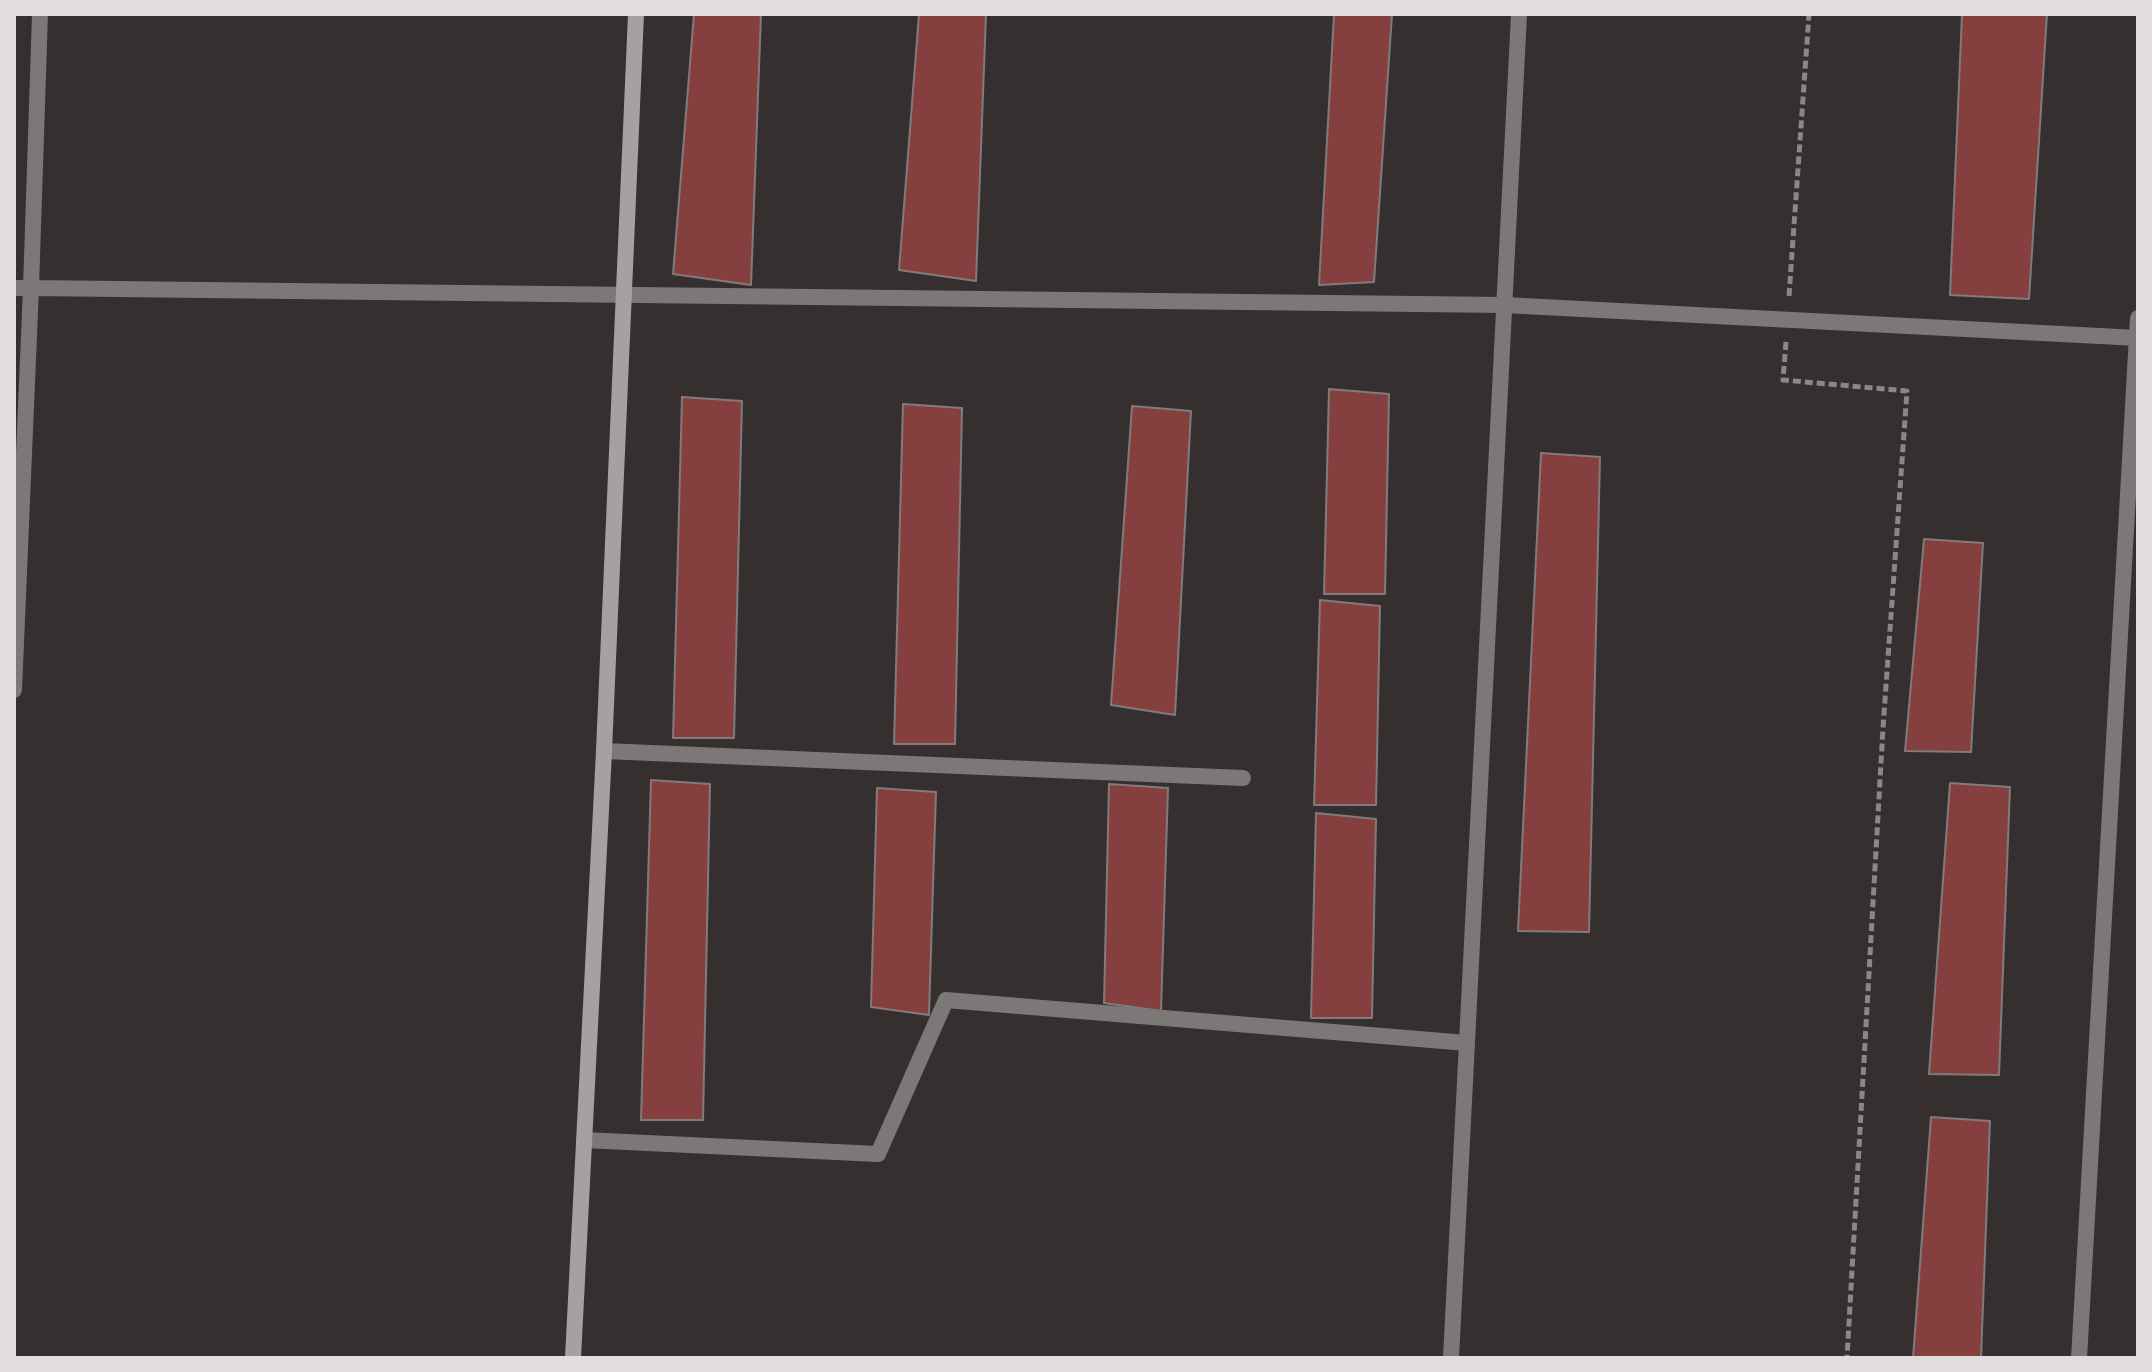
<!DOCTYPE html>
<html>
<head>
<meta charset="utf-8">
<style>
  body { margin:0 }
  #map { position:relative; width:2152px; height:1372px; overflow:hidden; background:#352f2f; font-family:"Work Sans",sans-serif }
  canvas { display:block }
  .frame { position:absolute; inset:0; border:16px solid #e1dddc; pointer-events:none }
</style>
</head>
<body>
<div id="map">
<canvas width="2152" height="1372"></canvas>
<div class="frame"></div>
</div>
<script>
const c = document.querySelector('canvas').getContext('2d');
c.lineJoin = 'round';
function fill(path, color) { c.fillStyle = color; c.fill(path, 'evenodd'); }
const shape = rows => new Path2D(rows.map(r => 'M' + r).join(''));
function trace(path, color, width, dash) { c.strokeStyle = color; c.lineWidth = width; c.lineCap = dash ? 'butt' : 'round'; c.setLineDash(dash || []); c.stroke(path); }
const building = shape([
  [694,14,761,14,751,285,673,274,694,14],
  [919,14,986,14,976,281,899,270,919,14],
  [1334,14,1392,14,1374,282,1319,285,1334,14],
  [1962,14,2047,14,2029,299,1950,295,1962,14],
  [1329,389,1389,394,1385,594,1324,594,1329,389],
  [682,397,742,401,734,738,673,738,682,397],
  [903,404,962,408,955,744,894,744,903,404],
  [1132,406,1191,411,1175,715,1111,705,1132,406],
  [1541,453,1600,457,1589,932,1518,931,1541,453],
  [1924,539,1983,543,1971,752,1905,751,1924,539],
  [1320,600,1380,606,1376,805,1314,805,1320,600],
  [651,780,710,784,703,1120,641,1120,651,780],
  [1950,783,2010,787,1999,1075,1929,1074,1950,783],
  [1109,784,1168,788,1161,1011,1104,1003,1109,784],
  [877,788,936,792,929,1015,871,1007,877,788],
  [1316,813,1376,819,1372,1018,1311,1018,1316,813],
  [1931,1117,1990,1121,1981,1358,1913,1358,1931,1117]
]);
fill(building, '#853f3f');
trace(building, '#837b7b', 2);
trace(shape([
  [1789,296,1809,14],
  [1786,342,1783,380,1907,391,1883,728,1847,1358]
]), '#8c8786', 5, [8, 4]);
trace(shape([
  [14,288,31,288],
  [604,751,1243,778],
  [584,1140,878,1154,946,1000,1467,1043]
]), '#7c7878', 16);
trace(shape([
  [31,288,1504,305,2138,338],
  [14,690,31,288,40,14],
  [1451,1358,1519,14],
  [2079,1358,2138,318]
]), '#7c7878', 16);
trace(shape([
  [573,1358,604,751,636,14]
]), '#a6a1a0', 16);
</script>
</body>
</html>
